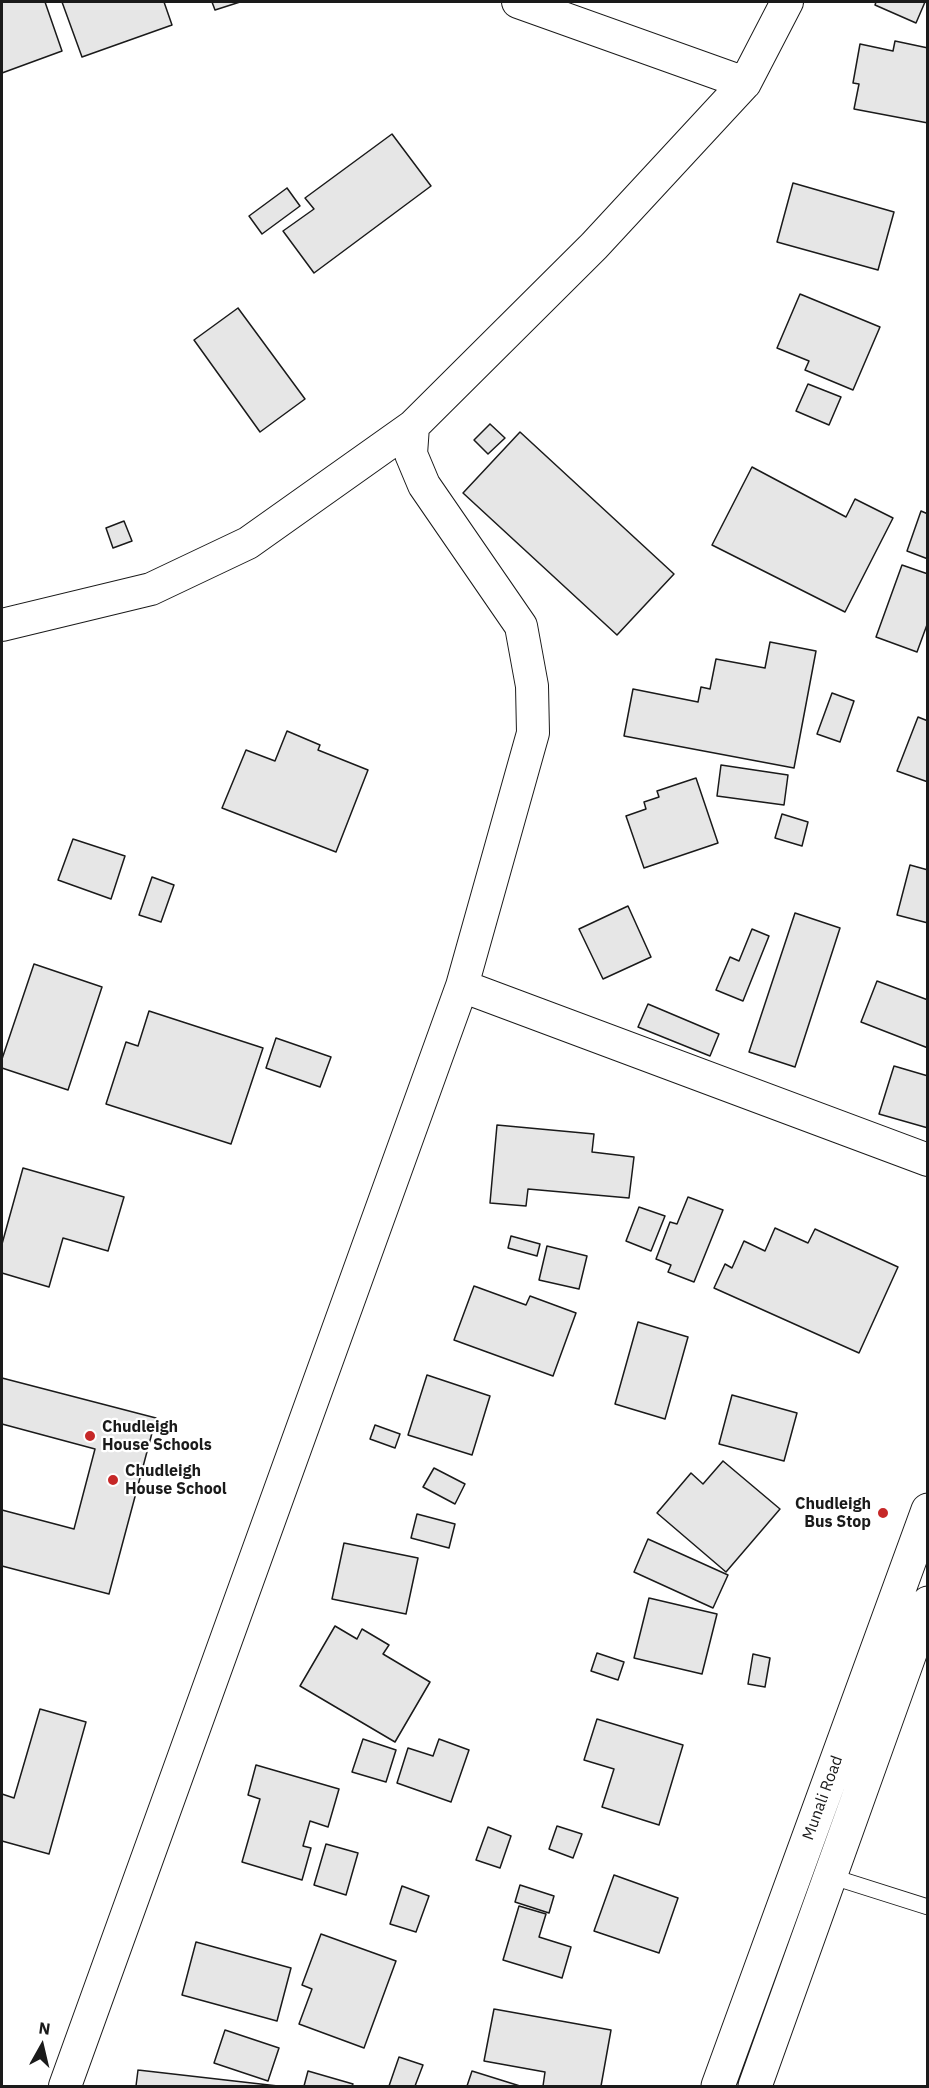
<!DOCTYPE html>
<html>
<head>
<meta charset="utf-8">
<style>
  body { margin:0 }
  #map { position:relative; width:929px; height:2088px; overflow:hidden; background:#fff; font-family:"IBM Plex Sans",sans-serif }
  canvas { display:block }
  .frame { position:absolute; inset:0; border:3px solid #1a1a1a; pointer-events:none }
  .north { position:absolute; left:12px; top:2016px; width:60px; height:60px; -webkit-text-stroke:4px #fff; paint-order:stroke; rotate:8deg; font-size:16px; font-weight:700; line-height:24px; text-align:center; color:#1a1a1a }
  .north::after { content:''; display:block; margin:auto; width:21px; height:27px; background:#1a1a1a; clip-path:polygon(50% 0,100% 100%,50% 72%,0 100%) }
</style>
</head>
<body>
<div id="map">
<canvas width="929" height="2088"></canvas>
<div class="frame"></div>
<div class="north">N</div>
</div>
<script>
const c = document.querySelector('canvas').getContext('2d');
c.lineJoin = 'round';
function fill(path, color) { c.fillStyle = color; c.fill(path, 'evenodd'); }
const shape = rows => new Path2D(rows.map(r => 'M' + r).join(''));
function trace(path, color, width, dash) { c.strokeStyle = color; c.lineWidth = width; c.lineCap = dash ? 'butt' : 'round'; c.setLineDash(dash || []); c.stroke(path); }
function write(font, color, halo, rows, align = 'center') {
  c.font = font + ' "IBM Plex Sans",sans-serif'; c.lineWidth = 4.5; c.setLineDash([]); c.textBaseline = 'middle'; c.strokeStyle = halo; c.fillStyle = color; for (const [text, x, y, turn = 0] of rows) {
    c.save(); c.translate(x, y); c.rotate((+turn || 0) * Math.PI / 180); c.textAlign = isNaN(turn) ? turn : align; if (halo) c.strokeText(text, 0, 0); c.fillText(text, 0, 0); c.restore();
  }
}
const building = shape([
  [2,2,45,2,62,51,2,73,2,2],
  [62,2,164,2,172,25,82,57,62,2],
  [212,2,240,2,215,10,212,2],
  [876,2,925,2,916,23,875,5,876,2],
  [895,41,928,48,928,123,854,109,859,84,853,83,860,44,893,51,895,41],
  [392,134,431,186,314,273,283,231,314,209,305,198,392,134],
  [793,183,894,212,878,270,777,242,793,183],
  [287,188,300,206,262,234,249,216,287,188],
  [800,294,880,327,853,390,805,370,809,361,777,348,800,294],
  [238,308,305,399,260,432,194,340,238,308],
  [808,384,841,397,829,425,796,411,808,384],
  [490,424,505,438,488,454,474,440,490,424],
  [520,432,674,574,617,635,463,493,520,432],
  [752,467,846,517,855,499,893,518,845,612,712,545,752,467],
  [921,511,928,514,928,559,907,551,921,511],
  [124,521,132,541,113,548,106,528,124,521],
  [902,565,928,574,928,622,917,652,876,637,902,565],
  [770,642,816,651,794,768,624,736,633,689,698,702,701,687,710,689,716,659,765,668,770,642],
  [832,693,854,701,840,742,817,734,832,693],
  [918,717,928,721,928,782,897,771,918,717],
  [287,731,320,745,318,750,368,770,336,852,222,808,246,750,275,761,287,731],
  [721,765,788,775,784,805,717,796,721,765],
  [696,778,718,843,644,868,626,816,646,809,644,802,659,797,657,791,696,778],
  [782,814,808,822,802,846,775,838,782,814],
  [73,839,125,856,111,899,58,880,73,839],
  [910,865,928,870,928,923,897,915,910,865],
  [152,877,174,885,161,922,139,915,152,877],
  [628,906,651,957,603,979,579,929,628,906],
  [795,913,840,928,795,1067,749,1052,795,913],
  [752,929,769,936,743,1001,716,990,730,957,739,961,752,929],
  [34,964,102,987,68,1090,2,1068,2,1059,34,964],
  [877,981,928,1000,928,1048,861,1022,877,981],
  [648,1004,719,1034,710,1056,638,1027,648,1004],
  [149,1011,263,1048,231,1144,106,1104,126,1042,138,1046,149,1011],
  [276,1038,331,1057,320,1087,266,1068,276,1038],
  [894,1066,928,1076,928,1128,879,1114,894,1066],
  [497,1125,594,1134,592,1152,634,1157,629,1198,528,1189,526,1206,490,1203,497,1125],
  [23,1168,124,1197,108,1251,63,1238,49,1287,2,1273,2,1244,23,1168],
  [688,1197,723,1210,694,1282,668,1272,671,1265,656,1259,670,1222,677,1224,688,1197],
  [639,1207,665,1216,651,1251,626,1241,639,1207],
  [775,1228,808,1243,815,1229,898,1267,859,1353,714,1288,725,1264,732,1268,744,1241,765,1251,775,1228],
  [511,1236,540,1244,537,1256,508,1248,511,1236],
  [547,1246,587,1256,579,1289,539,1280,547,1246],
  [474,1286,526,1305,530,1296,576,1313,553,1376,454,1340,474,1286],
  [638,1322,688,1337,665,1419,615,1404,638,1322],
  [427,1375,490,1396,472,1455,408,1435,427,1375],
  [2,1378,156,1418,109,1594,2,1566,2,1510,74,1529,95,1449,2,1424,2,1378],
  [732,1395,797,1413,784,1461,719,1444,732,1395],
  [375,1425,400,1434,395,1448,370,1439,375,1425],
  [723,1461,780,1509,726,1572,657,1513,691,1473,703,1484,723,1461],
  [434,1468,465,1484,455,1504,423,1487,434,1468],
  [417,1514,455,1524,449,1548,411,1538,417,1514],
  [648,1539,728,1575,713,1608,634,1572,648,1539],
  [344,1543,418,1558,406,1614,332,1599,344,1543],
  [649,1598,717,1614,702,1674,634,1658,649,1598],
  [335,1626,357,1639,362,1629,389,1645,383,1654,430,1682,395,1742,300,1686,335,1626],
  [597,1653,624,1662,618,1680,591,1671,597,1653],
  [753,1654,770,1658,765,1687,748,1684,753,1654],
  [40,1709,86,1722,49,1854,2,1841,2,1794,14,1798,40,1709],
  [597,1719,683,1745,659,1825,602,1807,614,1769,584,1760,597,1719],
  [363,1739,396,1750,386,1782,352,1772,363,1739],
  [439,1739,469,1750,451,1802,397,1783,408,1748,433,1756,439,1739],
  [256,1765,339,1789,328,1827,310,1821,303,1846,311,1848,302,1880,242,1862,260,1799,248,1795,256,1765],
  [557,1826,582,1834,573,1858,549,1849,557,1826],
  [488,1827,511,1836,500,1868,476,1860,488,1827],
  [326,1844,358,1853,346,1895,314,1885,326,1844],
  [614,1875,678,1898,659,1953,594,1931,614,1875],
  [520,1885,554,1896,549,1913,515,1902,520,1885],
  [402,1886,429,1896,416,1932,390,1924,402,1886],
  [519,1906,546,1914,539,1937,571,1947,562,1978,503,1960,519,1906],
  [321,1934,396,1961,364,2048,299,2024,312,1989,302,1985,321,1934],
  [196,1942,291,1968,277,2021,182,1995,196,1942],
  [494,2009,611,2030,601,2086,543,2086,545,2072,484,2061,494,2009],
  [225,2030,279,2048,268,2081,214,2063,225,2030],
  [399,2057,423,2065,415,2086,389,2086,399,2057],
  [138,2070,278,2086,136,2086,138,2070],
  [308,2071,353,2084,352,2086,304,2086,308,2071],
  [472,2071,520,2086,467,2086,472,2071]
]);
fill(building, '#e6e6e6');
trace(building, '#1a1a1a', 1.5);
const service = shape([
  [830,1876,928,1907]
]);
const minor = shape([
  [518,2,745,83],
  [2,625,151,589,248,543,413,426],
  [462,986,928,1160],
  [65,2086,462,986,533,733,532,686,521,626,424,485,411,454,413,426,594,246,745,83,787,2]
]);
const secondary = shape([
  [718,2086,928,1510],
  [755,2086,928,1603]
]);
trace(service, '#1a1a1a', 17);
trace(minor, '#1a1a1a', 34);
trace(secondary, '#1a1a1a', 35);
trace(service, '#fff', 15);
trace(minor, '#fff', 32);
trace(secondary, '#fff', 33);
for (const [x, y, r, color] of [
  [90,1436,6,"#c62828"],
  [113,1480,6,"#c62828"],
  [883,1513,6,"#c62828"]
]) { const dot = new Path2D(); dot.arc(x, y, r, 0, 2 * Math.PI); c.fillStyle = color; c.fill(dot); trace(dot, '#fff', 2); }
write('bold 16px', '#1a1a1a', '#fff', [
  ["Chudleigh",102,1427],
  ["House Schools",102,1445],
  ["Chudleigh",125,1471],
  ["House School",125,1489],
  ["Chudleigh",871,1504,"right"],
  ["Bus Stop",871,1522,"right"]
], 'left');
write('16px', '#1a1a1a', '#fff', [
  ["Munali Road",823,1798,-70]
]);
</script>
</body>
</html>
